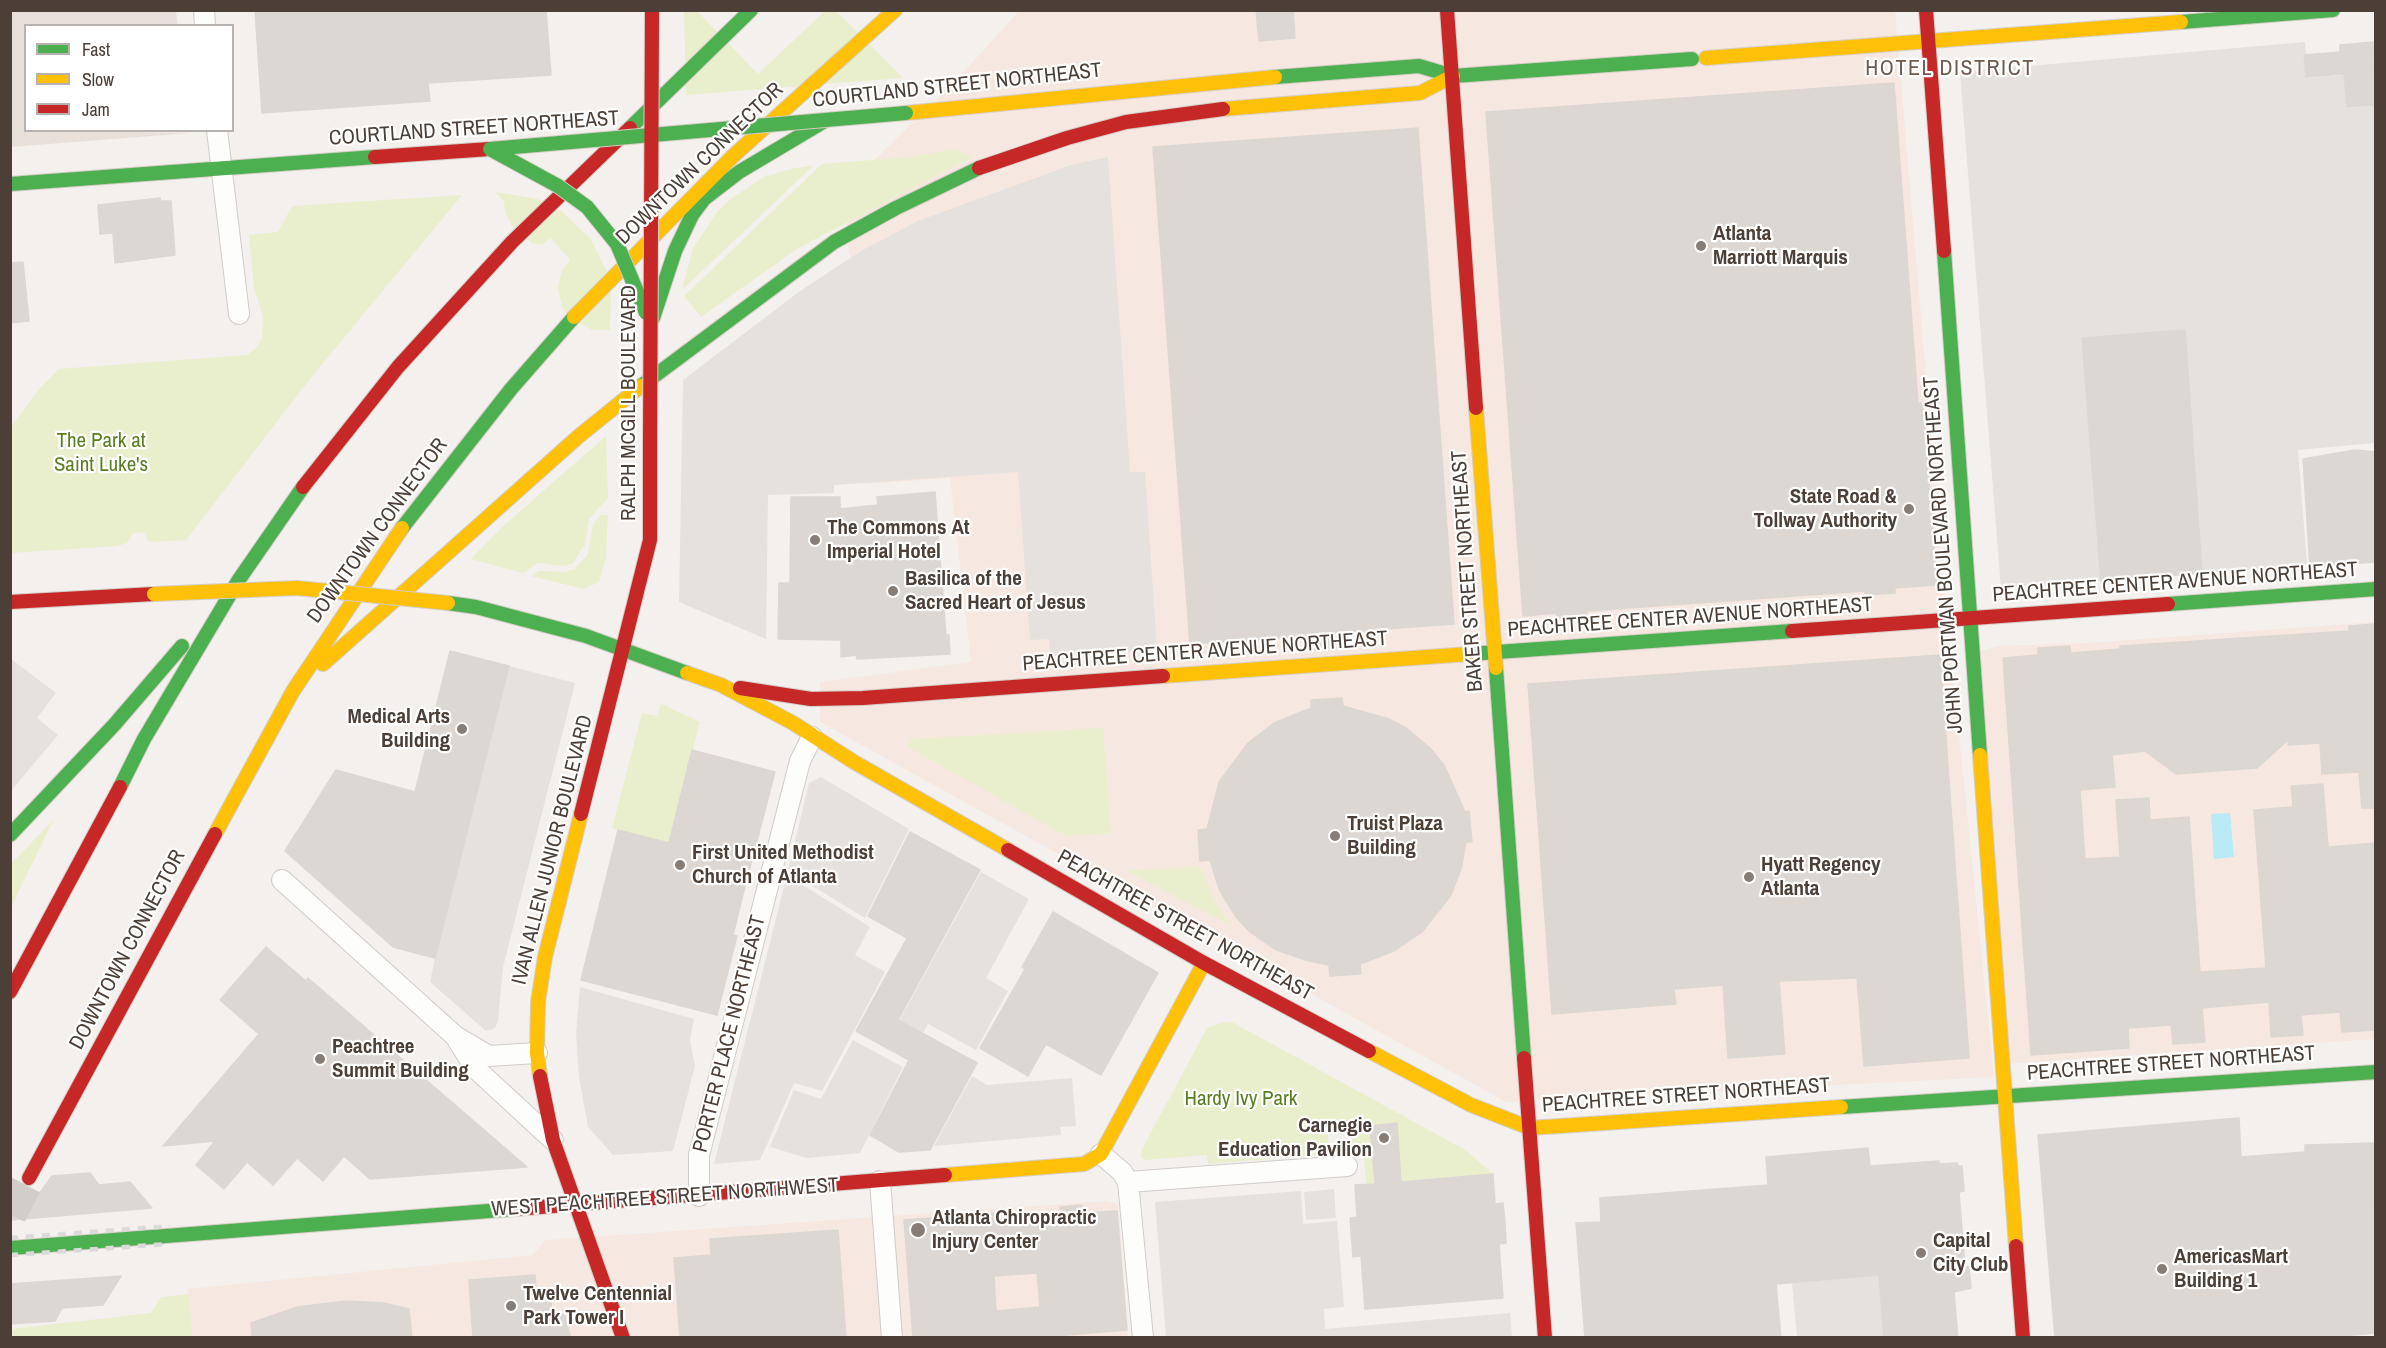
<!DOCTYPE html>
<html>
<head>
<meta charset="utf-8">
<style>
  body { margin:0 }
  #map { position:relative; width:2386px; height:1348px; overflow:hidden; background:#f3f0ee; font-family:"Archivo Narrow",sans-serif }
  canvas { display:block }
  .frame { position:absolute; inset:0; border:12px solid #4c3f37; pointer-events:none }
  .legend { position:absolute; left:24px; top:24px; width:210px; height:108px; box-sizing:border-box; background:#fff; border:2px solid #b7b2af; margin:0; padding:8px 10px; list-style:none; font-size:18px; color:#4c3f37 }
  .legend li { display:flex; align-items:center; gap:12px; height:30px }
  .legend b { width:30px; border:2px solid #b7b2af }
</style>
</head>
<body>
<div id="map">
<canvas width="2386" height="1348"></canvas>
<div class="frame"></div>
<ul class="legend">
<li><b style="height:8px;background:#4caf50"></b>Fast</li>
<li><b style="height:8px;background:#ffc107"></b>Slow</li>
<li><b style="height:8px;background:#c62828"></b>Jam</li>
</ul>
</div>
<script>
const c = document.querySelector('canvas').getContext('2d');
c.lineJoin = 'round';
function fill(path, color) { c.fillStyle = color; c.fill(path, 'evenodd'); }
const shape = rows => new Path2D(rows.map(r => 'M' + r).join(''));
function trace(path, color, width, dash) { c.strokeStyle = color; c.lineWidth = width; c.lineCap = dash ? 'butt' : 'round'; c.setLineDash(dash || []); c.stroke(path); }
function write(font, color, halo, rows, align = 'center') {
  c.font = font + ' "Archivo Narrow",sans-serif'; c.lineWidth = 4.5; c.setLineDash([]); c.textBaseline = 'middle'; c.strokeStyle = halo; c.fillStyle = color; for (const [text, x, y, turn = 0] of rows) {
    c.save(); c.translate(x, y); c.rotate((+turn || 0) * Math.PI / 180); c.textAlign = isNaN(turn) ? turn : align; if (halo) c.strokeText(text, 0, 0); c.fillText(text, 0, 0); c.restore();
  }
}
fill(shape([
  [11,11,176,11,178,25,26,26,26,130,191,133,11,147]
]), '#e8e1db');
fill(shape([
  [1019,11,1895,11,1944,587,1994,1077,1506,1102,820,722,820,682,971,662,950,478,863,484,845,189,962,74],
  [2375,622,2375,1039,2002,1064,1973,654,1998,646,2087,643],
  [1106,1201,1118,1204,1128,1337,192,1337,188,1289,532,1255,546,1240]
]), '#f6e8e0');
fill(shape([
  [684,11,697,11,758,74,825,11,836,11,903,78,686,95],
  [954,149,973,157,798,248,701,317,684,296,822,164,910,157],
  [814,165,682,290,693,248,718,211,732,198,764,177,791,169],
  [495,192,538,199,561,211,590,238,607,272,611,293,610,330,592,330,569,317,562,306,558,288,561,273,570,259,550,238,542,245,532,243,513,228,505,212,504,201],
  [462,195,309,380,186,540,149,542,144,532,133,533,127,543,117,546,11,553,11,427,40,388,59,369,247,355,256,348,262,338,263,316,254,288,249,235,278,232,292,206],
  [606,436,608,498,589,519,585,544,573,563,564,566,538,563,523,573,471,559,501,528],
  [601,515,608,515,606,557,599,582,584,589,531,576,539,571,564,572,575,569,588,554,593,524],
  [661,704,700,722,669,843,612,828,642,713,657,716],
  [1103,728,1111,833,1066,836,908,747,911,739],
  [52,821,53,821,11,907,11,864],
  [1200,866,1217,906,1232,926,1127,871],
  [1223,1022,1232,1022,1467,1151,1493,1174,1366,1184,1363,1144,1350,1144,1349,1134,1328,1135,1329,1154,1208,1164,1207,1155,1145,1160,1141,1157,1141,1151,1207,1028],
  [189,1294,192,1337,11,1337,11,1329,151,1313,161,1297]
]), '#e9efcc');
fill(shape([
  [2305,42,2308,78,2344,75,2347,108,2375,106,2375,443,2298,450,2307,565,2001,589,1960,72],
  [1108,157,1130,472,1145,472,1157,650,1050,657,1049,639,1030,640,1018,472,834,485,834,493,768,495,766,639,679,602,683,380,800,291,861,251,918,221,1071,165],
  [11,659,56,693,37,718,58,735,11,791],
  [509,666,575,683,503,967,498,1021,495,1028,486,1031,430,982,435,958,393,947,379,934,474,806],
  [821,777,909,829,865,918,788,871,809,783],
  [981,872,1029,899,986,978,1008,991,976,1050,928,1024,917,1044,894,1030],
  [787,875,870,927,855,955,885,972,822,1091,794,1083,760,1160,714,1164],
  [580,987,694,1019,690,1040,695,1066,673,1151,613,1155,588,1127,579,1077,576,1033],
  [853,1040,903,1067,860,1153,807,1158,770,1147,794,1090,821,1099],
  [972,1076,987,1085,1072,1078,1076,1126,1060,1127,1061,1135,934,1146],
  [1334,1189,1336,1218,1306,1220,1304,1192],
  [1301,1191,1303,1224,1337,1221,1344,1307,1324,1309,1325,1329,1510,1313,1512,1337,1166,1337,1155,1202],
  [1879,1275,1884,1337,1797,1337,1792,1283]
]), '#e5e1df');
fill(shape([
  [2230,813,2234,857,2214,859,2211,814]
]), '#baeaf5');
const building = shape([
  [255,10,546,10,551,75,428,83,430,101,262,113,255,10],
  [1256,10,1293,10,1295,38,1259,41,1256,10],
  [2373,42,2376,105,2347,107,2344,74,2306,77,2304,55,2340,52,2340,45,2373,42],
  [1894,83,1918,403,1923,403,1937,585,1895,588,1895,593,1865,595,1865,591,1587,611,1587,616,1557,618,1557,613,1523,616,1486,112,1894,83],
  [1418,128,1454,624,1331,633,1332,648,1315,650,1314,635,1190,644,1153,147,1418,128],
  [160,198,160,201,171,201,175,255,115,263,113,233,100,234,98,205,160,198],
  [23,262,29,321,10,323,10,263,23,262],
  [2185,330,2202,573,2101,581,2082,338,2185,330],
  [2355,450,2376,452,2376,562,2310,567,2303,459,2355,450],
  [935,492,946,635,949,635,950,654,857,659,856,655,841,657,841,640,778,639,779,583,790,583,791,497,840,497,840,509,878,505,877,497,935,492],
  [2376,624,2376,808,2362,808,2359,772,2322,774,2320,743,2288,745,2288,740,2257,768,2176,774,2145,751,2112,755,2115,787,2080,790,2085,859,2120,857,2116,800,2149,798,2150,820,2189,817,2200,972,2266,968,2254,810,2293,807,2291,786,2323,784,2328,847,2376,843,2376,1030,2342,1032,2340,1012,2301,1015,2303,1035,2271,1037,2269,1002,2202,1008,2205,1042,2173,1044,2171,1025,2128,1028,2129,1048,2031,1055,2003,658,2038,655,2038,648,2070,646,2071,653,2120,649,2120,646,2349,631,2349,626,2376,624],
  [450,651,509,666,435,958,393,947,285,851,336,770,415,792,450,651],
  [1940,655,1969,1058,1864,1066,1857,978,1779,981,1785,1054,1728,1058,1723,985,1674,989,1676,1004,1552,1014,1528,684,1940,655],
  [1342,698,1343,706,1389,719,1406,728,1430,748,1444,765,1465,812,1469,811,1472,842,1466,842,1461,869,1451,895,1422,932,1394,951,1360,964,1361,974,1330,976,1329,965,1309,961,1276,950,1250,932,1236,917,1219,889,1210,860,1200,861,1198,830,1207,829,1219,782,1248,743,1274,723,1311,708,1311,700,1342,698],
  [692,750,775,772,742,898,733,935,737,936,717,1015,581,980,618,830,669,843,692,750],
  [910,832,980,870,898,1020,977,1063,930,1150,899,1152,870,1135,909,1060,856,1031,907,938,868,916,910,832],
  [1053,912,1158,973,1101,1075,1046,1044,1028,1076,980,1048,1025,969,1022,967,1053,912],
  [266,947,306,981,308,978,527,1167,370,1179,344,1156,323,1181,297,1158,273,1185,247,1162,224,1189,196,1165,215,1141,163,1146,259,1034,220,1000,266,947],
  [2239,1118,2241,1157,2305,1152,2305,1145,2374,1143,2376,1333,2318,1338,2055,1338,2038,1135,2239,1118],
  [1397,1123,1401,1182,1493,1174,1495,1204,1503,1203,1505,1221,1506,1243,1499,1244,1503,1298,1365,1309,1361,1256,1353,1257,1350,1218,1357,1217,1355,1185,1375,1184,1370,1126,1397,1123],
  [1868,1148,1870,1166,1939,1161,1939,1164,1957,1163,1958,1166,1962,1166,1964,1191,1959,1192,1965,1267,1969,1266,1971,1288,1954,1292,1958,1338,1884,1338,1879,1275,1776,1284,1781,1338,1585,1338,1576,1223,1601,1222,1600,1198,1768,1185,1766,1157,1868,1148],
  [90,1173,99,1185,130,1182,152,1208,10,1220,10,1180,13,1188,20,1194,30,1197,39,1194,52,1176,90,1173],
  [1082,1205,1083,1213,1117,1211,1127,1330,1030,1338,913,1338,904,1220,995,1213,996,1220,1061,1215,1060,1207,1082,1205],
  [1037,1273,1040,1307,996,1311,994,1276,1037,1273],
  [838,1230,846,1338,680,1338,674,1258,711,1255,710,1239,838,1230],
  [535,1275,537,1303,551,1302,553,1315,564,1314,571,1338,473,1338,469,1280,535,1275],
  [121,1276,103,1305,62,1308,55,1321,10,1324,10,1284,121,1276],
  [346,1301,383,1303,409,1309,412,1338,252,1338,251,1323,297,1307,346,1301]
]);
fill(building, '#dcd7d3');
trace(building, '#dcd7d3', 1.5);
trace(shape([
  [10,1214,29,1178]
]), '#d2cdc9', 33, [33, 16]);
const street = shape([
  [204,10,205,26],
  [217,130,239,314],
  [282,880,455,1036,489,1056,537,1053],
  [458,1041,476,1069,553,1140],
  [1101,1154,1122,1172,1128,1182,1143,1338],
  [880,1181,892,1338],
  [1128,1182,1347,1166],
  [699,1196,699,1155,800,761,812,737]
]);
const fast = shape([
  [2181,22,2333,10],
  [1275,77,1419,66,1453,76,1692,59],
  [630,128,751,10],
  [10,184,375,157],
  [1944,251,1980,755],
  [653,318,675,251,692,215,704,199,739,172,823,122],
  [641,386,834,242,896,208,979,168],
  [402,528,511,389,574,317],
  [448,603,476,607,586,636,687,673],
  [2168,604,2376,589],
  [1469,654,1792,631],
  [1496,668,1524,1058],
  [120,787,144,739,238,581,303,487],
  [10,835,114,725,182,646],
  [1841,1107,2376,1072],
  [10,1248,515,1209]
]);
const slow = shape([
  [1706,58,2181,22],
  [1223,109,1420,93,1453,76],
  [906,113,1275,77],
  [574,317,732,157,895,10],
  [1476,408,1496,668],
  [323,664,579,436,641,386],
  [687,673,721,685,793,723,854,762,1008,850],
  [1163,676,1469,654],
  [1980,755,2016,1246],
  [215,834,293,691,402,528],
  [1369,1051,1471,1105,1530,1128,1841,1107],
  [540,1076,537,1053,538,1002,545,957,581,814],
  [945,1175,1084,1164,1101,1154,1204,963]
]);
const jam = shape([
  [1447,10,1476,408],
  [1926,10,1944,251],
  [375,157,490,149],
  [979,168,1067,138,1126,122,1223,109],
  [303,487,398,367,512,242,630,128],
  [10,602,154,594],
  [1792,631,2168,604],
  [740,688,811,699,863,698,1163,676],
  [581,814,650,540,650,444],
  [1008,850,1204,963,1369,1051],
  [10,992,120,787],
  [1524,1058,1545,1338],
  [540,1076,553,1140,623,1338],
  [29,1178,215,834],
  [515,1209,945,1175],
  [2016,1246,2023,1338]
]);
trace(street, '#d0ccc9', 22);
trace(fast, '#d5cdc5', 16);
trace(slow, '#d5cdc5', 16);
trace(jam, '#d5cdc5', 16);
trace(street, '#fdfdfc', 20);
trace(fast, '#4caf50', 14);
trace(slow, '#ffc107', 14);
trace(jam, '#c62828', 14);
trace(shape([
  [10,1238,170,1226],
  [10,1255,168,1244]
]), '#dadada', 4.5, [8, 8]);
const fastBridge = shape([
  [490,149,906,113],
  [490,149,558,186,587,207,617,244,646,313]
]);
const slowBridge = shape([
  [154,594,297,588,448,603]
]);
const jamBridge = shape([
  [650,444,652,10]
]);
trace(fastBridge, '#d5cdc5', 16, []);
trace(slowBridge, '#d5cdc5', 16, []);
trace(jamBridge, '#d5cdc5', 16, []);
trace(fastBridge, '#4caf50', 14);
trace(slowBridge, '#ffc107', 14);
trace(jamBridge, '#c62828', 14);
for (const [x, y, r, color] of [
  [1701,246,6,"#867d77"],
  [1909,509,6,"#867d77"],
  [815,540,6,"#867d77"],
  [893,591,6,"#867d77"],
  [462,729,6,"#867d77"],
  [1335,836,6,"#867d77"],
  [680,865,6,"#867d77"],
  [1749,877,6,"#867d77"],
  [320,1059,6,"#867d77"],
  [1384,1138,6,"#867d77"],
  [918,1230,8,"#867d77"],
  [1921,1253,6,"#867d77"],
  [2162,1269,6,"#867d77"],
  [511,1306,6,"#867d77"]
]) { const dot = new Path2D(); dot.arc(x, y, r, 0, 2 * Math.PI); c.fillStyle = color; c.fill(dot); trace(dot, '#fff', 2); }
write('21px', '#4c3f37', '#fff', [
  ["COURTLAND STREET NORTHEAST",957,86,-6],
  ["COURTLAND STREET NORTHEAST",474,129,-4],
  ["DOWNTOWN CONNECTOR",700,164,-44],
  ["RALPH MCGILL BOULEVARD",629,403,-90],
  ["DOWNTOWN CONNECTOR",378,531,-54],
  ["JOHN PORTMAN BOULEVARD NORTHEAST",1944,555,-94],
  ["BAKER STREET NORTHEAST",1468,571,-94],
  ["PEACHTREE CENTER AVENUE NORTHEAST",2175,583,-4],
  ["PEACHTREE CENTER AVENUE NORTHEAST",1690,618,-4],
  ["PEACHTREE CENTER AVENUE NORTHEAST",1205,652,-4],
  ["IVAN ALLEN JUNIOR BOULEVARD",553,850,-76],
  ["PEACHTREE STREET NORTHEAST",1185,926,29],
  ["DOWNTOWN CONNECTOR",128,950,-62],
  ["PORTER PLACE NORTHEAST",730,1034,-76],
  ["PEACHTREE STREET NORTHEAST",2171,1064,-4],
  ["PEACHTREE STREET NORTHEAST",1686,1096,-4],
  ["WEST PEACHTREE STREET NORTHWEST",665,1198,-4]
]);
write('bold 21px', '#4c3f37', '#fff', [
  ["Atlanta",1713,234],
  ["Marriott Marquis",1713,258],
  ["State Road &",1897,497,"right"],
  ["Tollway Authority",1897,521,"right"],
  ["The Commons At",827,528],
  ["Imperial Hotel",827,552],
  ["Basilica of the",905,579],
  ["Sacred Heart of Jesus",905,603],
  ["Medical Arts",450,717,"right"],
  ["Building",450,741,"right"],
  ["Truist Plaza",1347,824],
  ["Building",1347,848],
  ["First United Methodist",692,853],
  ["Church of Atlanta",692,877],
  ["Hyatt Regency",1761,865],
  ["Atlanta",1761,889],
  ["Peachtree",332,1047],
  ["Summit Building",332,1071],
  ["Carnegie",1372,1126,"right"],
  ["Education Pavilion",1372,1150,"right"],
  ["Atlanta Chiropractic",932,1218],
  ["Injury Center",932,1242],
  ["Capital",1933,1241],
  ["City Club",1933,1265],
  ["AmericasMart",2174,1257],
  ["Building 1",2174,1281],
  ["Twelve Centennial",523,1294],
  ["Park Tower I",523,1318]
], 'left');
write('21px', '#5a7f22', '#fff', [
  ["The Park at",101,441],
  ["Saint Luke's",101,465],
  ["Hardy Ivy Park",1241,1099]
]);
c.letterSpacing = '1.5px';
write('22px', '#705a4d', '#fff', [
  ["HOTEL DISTRICT",1950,69]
]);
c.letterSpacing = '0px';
</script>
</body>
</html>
